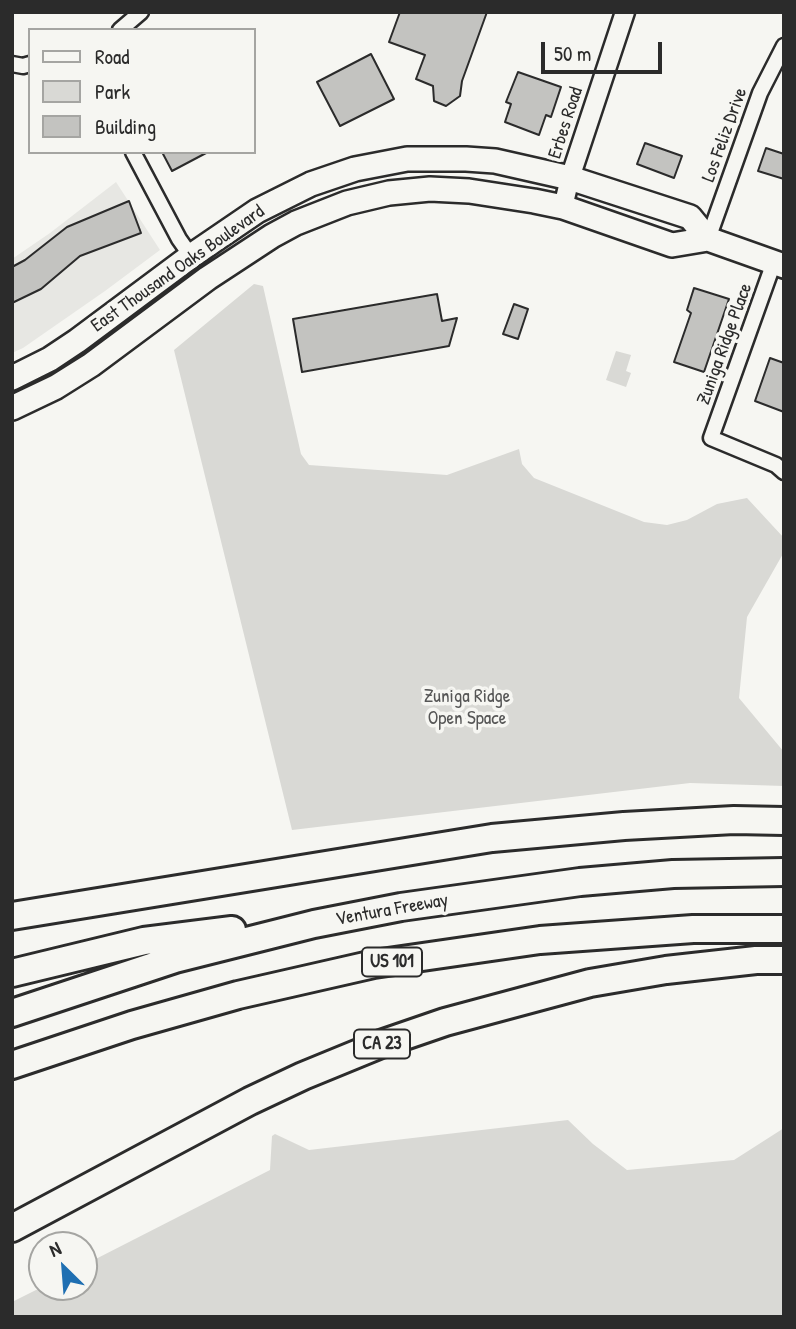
<!DOCTYPE html>
<html>
<head>
<meta charset="utf-8">
<style>
  body { margin:0 }
  #map { position:relative; width:796px; height:1329px; overflow:hidden; background:#f6f6f2; font-family:"Patrick Hand",sans-serif }
  canvas { display:block }
  .frame { position:absolute; inset:0; border:14px solid #2b2b2b; pointer-events:none }
  .legend { position:absolute; left:28px; top:28px; width:228px; height:126px; box-sizing:border-box; background:#f6f6f2; border:2px solid #a5a5a2; margin:0; padding:9px 12px; list-style:none; font-size:21px; color:#2b2b2b }
  .legend li { display:flex; align-items:center; gap:14px; height:35px }
  .legend b { width:35px; border:2px solid #a5a5a2 }
  .north { position:absolute; left:28px; top:1231px; width:70px; height:70px; box-sizing:border-box; background:#f6f6f2; border:2px solid #a5a5a2; border-radius:50%; rotate:335deg; font-size:19px; font-weight:700; line-height:28px; text-align:center; color:#2b2b2b }
  .north::after { content:''; display:block; margin:auto; width:24px; height:32px; background:#1f6fb2; clip-path:polygon(50% 0,100% 100%,50% 72%,0 100%) }
  .scale { position:absolute; left:541px; top:42px; width:121px; height:32px; box-sizing:border-box; border:4px solid #2b2b2b; border-top:0; padding-left:9px; font-size:21px; line-height:24px; white-space:nowrap; color:#2b2b2b; -webkit-text-stroke:5px #f6f6f2; paint-order:stroke }
</style>
</head>
<body>
<div id="map">
<canvas width="796" height="1329"></canvas>
<div class="frame"></div>
<ul class="legend">
<li><b style="height:9px;background:#f6f6f2"></b>Road</li>
<li><b style="height:19px;background:#d9d9d5"></b>Park</li>
<li><b style="height:19px;background:#c3c3c0"></b>Building</li>
</ul>
<div class="north">N</div>
<div class="scale">50 m</div>
</div>
<script>
const c = document.querySelector('canvas').getContext('2d');
c.lineJoin = 'round';
function fill(path, color) { c.fillStyle = color; c.fill(path, 'evenodd'); }
const shape = rows => new Path2D(rows.map(r => 'M' + r).join(''));
function trace(path, color, width, dash) { c.strokeStyle = color; c.lineWidth = width; c.lineCap = dash ? 'butt' : 'round'; c.setLineDash(dash || []); c.stroke(path); }
function write(font, color, halo, rows, align = 'center') {
  c.font = font + ' "Patrick Hand",sans-serif'; c.lineWidth = 7; c.setLineDash([]); c.textBaseline = 'middle'; c.strokeStyle = halo; c.fillStyle = color; for (const [text, x, y, turn = 0] of rows) {
    c.save(); c.translate(x, y); c.rotate((+turn || 0) * Math.PI / 180); c.textAlign = isNaN(turn) ? turn : align; if (halo) c.strokeText(text, 0, 0); c.fillText(text, 0, 0); c.restore();
  }
}
fill(shape([
  [116,182,160,250,105,291,23,348,12,353,12,259,50,233]
]), '#e7e7e3');
fill(shape([
  [254,284,263,286,301,454,309,465,447,475,519,449,522,464,534,478,644,522,667,525,687,520,717,504,747,498,784,538,784,552,747,617,739,698,784,752,784,786,690,783,292,830,174,350],
  [616,351,631,355,626,371,631,373,626,387,606,380],
  [568,1120,593,1144,627,1170,734,1160,784,1128,784,1317,12,1317,12,1302,42,1287,84,1287,84,1265,270,1170,272,1136,275,1134,309,1150]
]), '#d9d9d5');
const building = shape([
  [400,12,487,12,462,81,460,96,446,106,434,101,433,86,416,79,425,55,389,42,400,12],
  [371,54,394,99,340,126,317,82,371,54],
  [518,72,561,87,551,117,546,115,539,135,505,122,511,104,506,102,518,72],
  [645,143,682,156,674,178,637,164,645,143],
  [766,148,784,154,784,179,758,171,766,148],
  [162,152,208,152,172,171,162,152],
  [129,201,141,233,80,256,41,289,12,303,12,267,25,260,67,227,129,201],
  [694,288,729,299,704,372,674,362,691,313,687,310,694,288],
  [437,294,442,321,457,318,449,346,302,372,293,319,437,294],
  [514,304,528,309,518,339,503,334,514,304],
  [770,358,784,363,784,412,755,401,770,358]
]);
fill(building, '#c3c3c0');
trace(building, '#2b2b2b', 2);
const minor = shape([
  [120,30,141,12],
  [12,64,23,66,30,64],
  [133,152,179,239,191,256],
  [708,239,760,93,784,46],
  [774,262,711,438,776,465,784,472]
]);
const tertiary = shape([
  [563,207,570,178,625,12]
]);
const primary = shape([
  [12,378,50,359,77,341,191,256,257,211,311,184,355,169,407,159,466,159,495,161,570,178,690,217,708,239],
  [12,408,56,387,91,365,208,278,272,236,296,223,347,203,389,193,430,189,469,191,534,201,563,207,672,245,708,239,784,266]
]);
const motorway = shape([
  [12,916,492,838,624,826,734,820,784,821],
  [12,973,144,941,232,930],
  [12,1013,175,959,314,924,401,907,580,882,673,874,784,872],
  [12,1065,132,1025,238,995,374,964,540,940,693,929,784,929],
  [12,1228,250,1101,303,1076,381,1044,445,1022,590,983,666,970,756,960,784,960]
]);
trace(minor, '#2b2b2b', 19);
trace(tertiary, '#2b2b2b', 23);
trace(primary, '#2b2b2b', 28);
trace(motorway, '#2b2b2b', 32);
trace(minor, '#f6f6f2', 14);
trace(tertiary, '#f6f6f2', 18);
trace(primary, '#f6f6f2', 23);
trace(motorway, '#f6f6f2', 26);
for (const [x, y, w] of [
  [392,962,60],
  [382,1044,56]
]) { const box = new Path2D(); box.roundRect(x - w / 2, y - 14.5, w, 29, 5); c.fillStyle = '#f6f6f2'; c.fill(box); trace(box, '#2b2b2b', 2); }
write('bold 18px', '#2b2b2b', null, [
  ["US 101",392,962],
  ["CA 23",382,1044]
]);
write('19px', '#2b2b2b', '#f6f6f2', [
  ["Erbes Road",566,123,-72],
  ["Los Feliz Drive",725,135,-70],
  ["East Thousand Oaks Boulevard",178,269,-35],
  ["Zuniga Ridge Place",725,344,-70],
  ["Ventura Freeway",392,910,-10]
]);
write('19px', '#565656', '#f6f6f2', [
  ["Zuniga Ridge",467,697],
  ["Open Space",467,719]
]);
</script>
</body>
</html>
